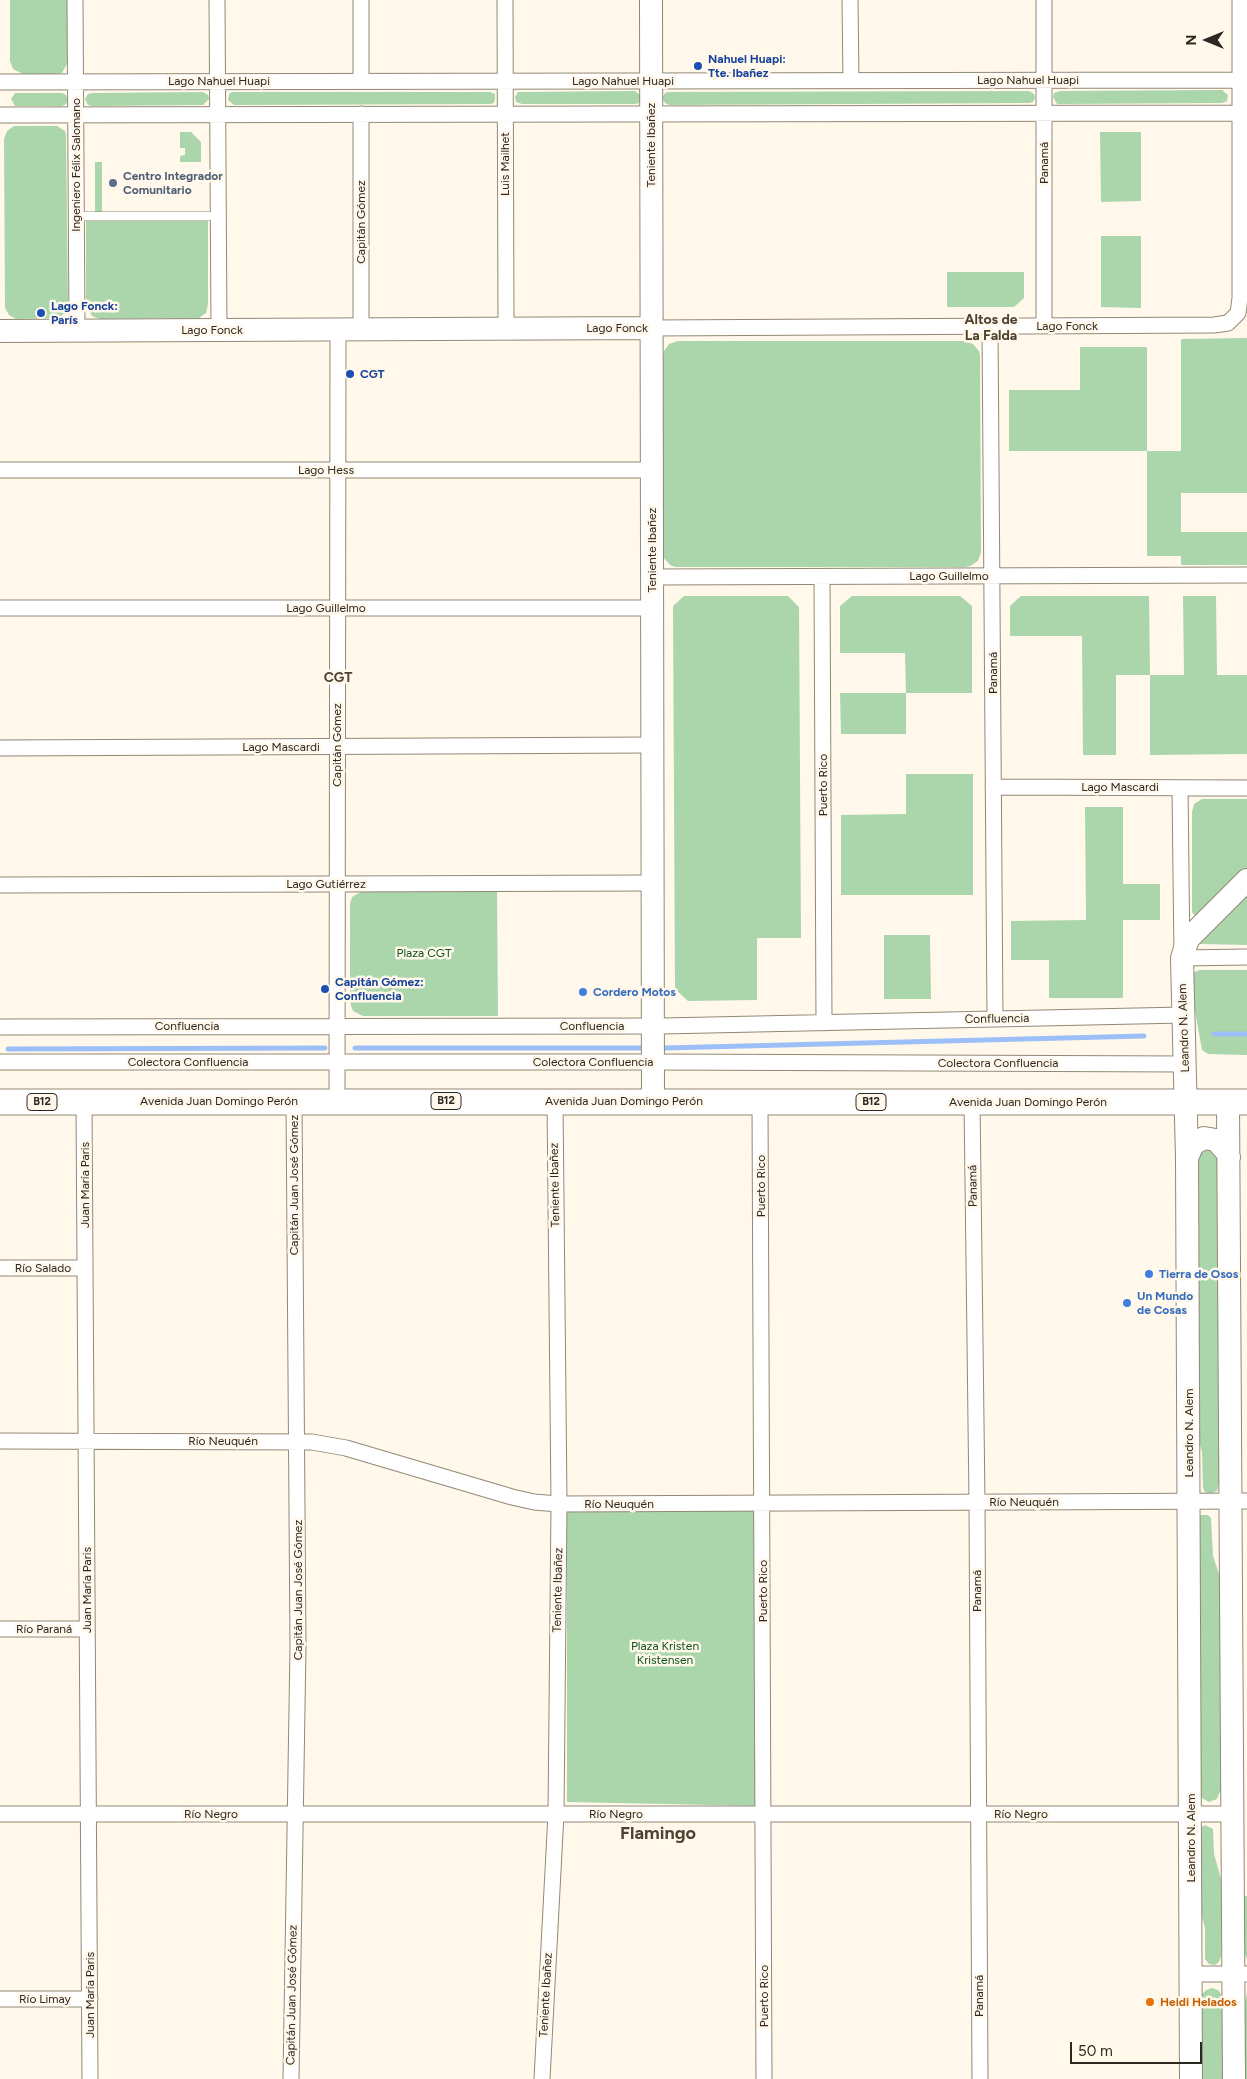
<!DOCTYPE html>
<html>
<head>
<meta charset="utf-8">
<style>
  body { margin:0 }
  #map { position:relative; width:1247px; height:2079px; overflow:hidden; background:#fff8eb; font-family:Figtree,sans-serif }
  canvas { display:block }
  .north { position:absolute; left:1182px; top:15px; width:50px; height:50px; -webkit-text-stroke:4px #fff8eb; paint-order:stroke; rotate:270deg; font-size:14px; font-weight:700; line-height:20px; text-align:center; color:#2c2720 }
  .north::after { content:''; display:block; margin:auto; width:18px; height:22px; background:#2c2720; clip-path:polygon(50% 0,100% 100%,50% 72%,0 100%) }
  .scale { position:absolute; left:1070px; top:2042px; width:132px; height:22px; box-sizing:border-box; border:2px solid #2c2720; border-top:0; padding-left:6px; font-size:15px; line-height:18px; white-space:nowrap; color:#2c2720; -webkit-text-stroke:4px #fff8eb; paint-order:stroke }
</style>
</head>
<body>
<div id="map">
<canvas width="1247" height="2079"></canvas>
<div class="north">N</div>
<div class="scale">50 m</div>
</div>
<script>
const c = document.querySelector('canvas').getContext('2d');
c.lineJoin = 'round';
function fill(path, color) { c.fillStyle = color; c.fill(path, 'evenodd'); }
const shape = rows => new Path2D(rows.map(r => 'M' + r).join(''));
function trace(path, color, width, dash) { c.strokeStyle = color; c.lineWidth = width; c.lineCap = dash ? 'butt' : 'round'; c.setLineDash(dash || []); c.stroke(path); }
function write(font, color, halo, rows, align = 'center') {
  c.font = font + ' Figtree,sans-serif'; c.lineWidth = 5; c.setLineDash([]); c.textBaseline = 'middle'; c.strokeStyle = halo; c.fillStyle = color; for (const [text, x, y, turn = 0] of rows) {
    c.save(); c.translate(x, y); c.rotate((+turn || 0) * Math.PI / 180); c.textAlign = isNaN(turn) ? turn : align; if (halo) c.strokeText(text, 0, 0); c.fillText(text, 0, 0); c.restore();
  }
}
fill(shape([
  [10,0,68,0,68,62,62,73,54,74,23,74,13,69,10,61],
  [1222,90,1228,95,1227,101,1222,103,1057,104,1053,97,1054,93,1060,91],
  [635,91,641,96,639,103,635,104,522,104,516,102,515,97,518,92,522,92],
  [1029,91,1034,94,1035,98,1033,102,1029,103,669,105,665,103,662,98,665,93,669,92],
  [203,92,208,95,209,99,203,105,92,106,88,105,85,99,88,94,92,93],
  [232,92,490,92,495,94,495,99,494,103,490,104,234,105,228,100,229,94],
  [15,93,62,93,66,95,68,100,66,104,62,106,15,106,11,99],
  [14,126,57,126,65,131,66,135,68,304,65,313,59,318,16,319,9,315,5,308,4,139,7,131],
  [180,132,191,132,201,142,201,162,180,162,180,156,185,155,185,148,180,148],
  [1100,132,1141,132,1141,201,1101,202],
  [95,162,102,162,102,212,95,212],
  [86,221,208,221,208,304,206,313,199,318,195,318,100,319,92,316,86,305],
  [1141,236,1141,308,1101,307,1101,236],
  [947,272,1024,272,1024,298,1014,307,947,307],
  [1247,338,1247,493,1181,493,1181,532,1247,532,1247,565,1181,565,1181,556,1147,556,1147,451,1009,451,1009,390,1080,390,1080,347,1147,347,1147,451,1181,451,1181,339],
  [678,341,965,341,973,344,979,351,980,356,981,552,978,561,970,566,965,567,675,567,670,565,664,558,663,553,663,356,664,351,669,344],
  [684,596,788,596,799,607,801,938,757,938,757,1000,688,1001,675,989,673,606],
  [852,596,960,596,972,606,972,693,906,693,906,734,841,734,840,693,906,693,905,653,840,653,840,606],
  [1021,596,1149,596,1150,675,1184,675,1183,596,1216,596,1217,675,1247,675,1247,754,1150,755,1150,675,1116,675,1116,755,1083,755,1082,636,1010,636,1010,606],
  [906,774,973,774,973,895,841,895,841,815,906,814],
  [1202,799,1247,799,1247,868,1200,915,1195,916,1192,912,1192,812,1194,804],
  [1085,807,1123,807,1123,884,1160,884,1160,920,1123,920,1123,998,1049,998,1049,960,1011,960,1011,921,1086,920],
  [362,891,497,891,498,1016,363,1016,353,1011,350,1002,350,904,352,897],
  [1247,893,1247,945,1200,944,1199,942],
  [884,935,930,935,931,999,884,999],
  [1200,970,1247,970,1247,1055,1208,1054,1202,1050,1192,994,1192,976,1194,972],
  [1209,1150,1214,1152,1219,1163,1219,1483,1217,1491,1210,1494,1205,1492,1203,1488,1202,1452,1197,1434,1197,1163,1198,1155,1203,1151],
  [762,1503,762,1806,567,1802,567,1504],
  [1201,1515,1208,1515,1211,1518,1213,1556,1220,1577,1221,1789,1217,1799,1209,1802,1200,1797,1198,1518],
  [1205,1825,1213,1829,1214,1854,1221,1879,1221,1956,1219,1962,1215,1965,1209,1964,1205,1959,1205,1928,1200,1910,1200,1828],
  [1243,1896,1247,1896,1247,1959,1244,1952],
  [1212,1988,1218,1990,1223,1997,1224,2079,1201,2079,1202,1994,1206,1990],
  [1247,1994,1247,2079,1245,2079,1245,2003]
]), '#abd5ab');
trace(shape([
  [1214,1034,1247,1034],
  [355,1048,642,1048],
  [664,1048,1144,1036],
  [8,1049,325,1048]
]), '#9dbff8', 5);
const lane = shape([
  [77,216,218,216]
]);
const street = shape([
  [75,0,77,330],
  [217,0,219,330],
  [361,0,361,81],
  [505,0,506,328],
  [850,0,851,80],
  [1044,0,1044,326],
  [0,82,1247,80],
  [0,115,1247,113],
  [990,326,995,1019],
  [652,328,1214,325,1228,323,1238,313,1240,298,1240,0],
  [361,329,361,114],
  [0,470,652,470],
  [652,577,1247,575],
  [822,577,824,1023],
  [0,608,652,608],
  [0,748,653,745],
  [993,787,1247,788],
  [1180,788,1182,958,1247,957],
  [0,885,653,883],
  [0,1027,662,1026,1184,1015],
  [0,1062,653,1062,1186,1064],
  [337,1101,338,329],
  [84,1102,90,2079],
  [972,1102,977,1502,980,2079],
  [760,1103,764,2079],
  [0,1268,85,1268],
  [0,1441,312,1442,346,1448,512,1497,534,1502,559,1504,1247,1501],
  [0,1629,87,1629],
  [0,1814,1232,1814],
  [1191,1974,1247,1974],
  [0,1999,90,1999],
  [291,2079,298,1646,294,1101],
  [542,2079,556,1814,559,1504,555,1101]
]);
const secondary = shape([
  [651,0,653,1100],
  [0,331,652,328],
  [1228,1102,1234,2079],
  [1187,1158,1193,1144,1204,1138,1216,1140,1226,1151,1229,1157],
  [1191,2079,1187,1158,1182,958,1188,939,1247,880]
]);
const primary = shape([
  [0,1102,1247,1102]
]);
trace(lane, '#938875', 9);
trace(street, '#938875', 17);
trace(secondary, '#938875', 24);
trace(primary, '#938875', 27);
trace(lane, '#fff', 8);
trace(street, '#fff', 15);
trace(secondary, '#fff', 22);
trace(primary, '#fff', 25);
for (const [x, y, r, color] of [
  [698,66,5,"#1a4fb4"],
  [113,183,5,"#5c6f8a"],
  [41,313,5,"#1a4fb4"],
  [350,374,5,"#1a4fb4"],
  [325,989,5,"#1a4fb4"],
  [583,992,5,"#3f7fe0"],
  [1149,1274,5,"#3f7fe0"],
  [1127,1303,5,"#3f7fe0"],
  [1150,2002,5,"#e8710a"]
]) { const dot = new Path2D(); dot.arc(x, y, r, 0, 2 * Math.PI); c.fillStyle = color; c.fill(dot); trace(dot, '#fff8eb', 2); }
for (const [x, y, w] of [
  [446,1101,30],
  [42,1102,30],
  [871,1102,30]
]) { const box = new Path2D(); box.roundRect(x - w / 2, y - 8.5, w, 17, 4); c.fillStyle = '#fff8eb'; c.fill(box); trace(box, '#2c2720', 1); }
write('bold 11px', '#2c2720', null, [
  ["B12",446,1101],
  ["B12",42,1102],
  ["B12",871,1102]
]);
write('bold 12px', '#164399', '#fff8eb', [
  ["Nahuel Huapi:",708,59],
  ["Tte. Ibañez",708,73],
  ["Lago Fonck:",51,306],
  ["París",51,320],
  ["CGT",360,374],
  ["Capitán Gómez:",335,982],
  ["Confluencia",335,996]
], 'left');
write('12px', '#2c2720', '#fff8eb', [
  ["Lago Nahuel Huapi",1028,80],
  ["Lago Nahuel Huapi",219,81],
  ["Lago Nahuel Huapi",623,81],
  ["Teniente Ibañez",651,145,-90],
  ["Panamá",1044,163,-90],
  ["Luis Mailhet",505,164,-90],
  ["Ingeniero Félix Salomano",76,165,-90],
  ["Capitán Gómez",361,222,-90],
  ["Lago Fonck",1067,326],
  ["Lago Fonck",617,328],
  ["Lago Fonck",212,330],
  ["Lago Hess",326,470],
  ["Teniente Ibañez",652,550,-90],
  ["Lago Guillelmo",949,576],
  ["Lago Guillelmo",326,608],
  ["Panamá",993,673,-90],
  ["Capitán Gómez",337,745,-90],
  ["Lago Mascardi",281,747],
  ["Puerto Rico",823,785,-90],
  ["Lago Mascardi",1120,787],
  ["Lago Gutiérrez",326,884],
  ["Confluencia",997,1019,-1],
  ["Confluencia",187,1026],
  ["Confluencia",592,1026],
  ["Leandro N. Alem",1184,1028,-92],
  ["Colectora Confluencia",188,1062],
  ["Colectora Confluencia",593,1062],
  ["Colectora Confluencia",998,1063],
  ["Avenida Juan Domingo Perón",219,1101],
  ["Avenida Juan Domingo Perón",624,1101],
  ["Avenida Juan Domingo Perón",1028,1102],
  ["Juan María Paris",85,1185,-90],
  ["Capitán Juan José Gómez",294,1185,-90],
  ["Teniente Ibañez",555,1185,-91],
  ["Puerto Rico",761,1186,-90],
  ["Panamá",973,1186,-91],
  ["Río Salado",43,1268],
  ["Leandro N. Alem",1189,1433,-90],
  ["Río Neuquén",223,1441],
  ["Río Neuquén",1024,1502],
  ["Río Neuquén",619,1504],
  ["Juan María Paris",87,1590,-90],
  ["Capitán Juan José Gómez",298,1590,-90],
  ["Teniente Ibañez",558,1590,-89],
  ["Puerto Rico",763,1591,-90],
  ["Panamá",977,1591,-90],
  ["Río Paraná",44,1629],
  ["Río Negro",211,1814],
  ["Río Negro",616,1814],
  ["Río Negro",1021,1814],
  ["Leandro N. Alem",1191,1838,-90],
  ["Juan María Paris",90,1995,-90],
  ["Capitán Juan José Gómez",292,1995,-89],
  ["Teniente Ibañez",546,1995,-87],
  ["Puerto Rico",764,1996,-90],
  ["Panamá",979,1996,-90],
  ["Río Limay",45,1999]
]);
write('bold 12px', '#4e5e75', '#fff8eb', [
  ["Centro Integrador",123,176],
  ["Comunitario",123,190]
], 'left');
write('12px', '#0b5216', '#fff8eb', [
  ["Plaza CGT",424,953],
  ["Plaza Kristen",665,1646],
  ["Kristensen",665,1660]
]);
write('bold 12px', '#366cbe', '#fff8eb', [
  ["Cordero Motos",593,992],
  ["Tierra de Osos",1159,1274],
  ["Un Mundo",1137,1296],
  ["de Cosas",1137,1310]
], 'left');
write('bold 12px', '#c56008', '#fff8eb', [
  ["Heidi Helados",1160,2002]
], 'left');
write('bold 14px', '#4d4332', '#fff8eb', [
  ["Altos de",991,320],
  ["La Falda",991,336],
  ["CGT",338,678]
]);
write('bold 18px', '#4d4332', '#fff8eb', [
  ["Flamingo",658,1834]
]);
</script>
</body>
</html>
